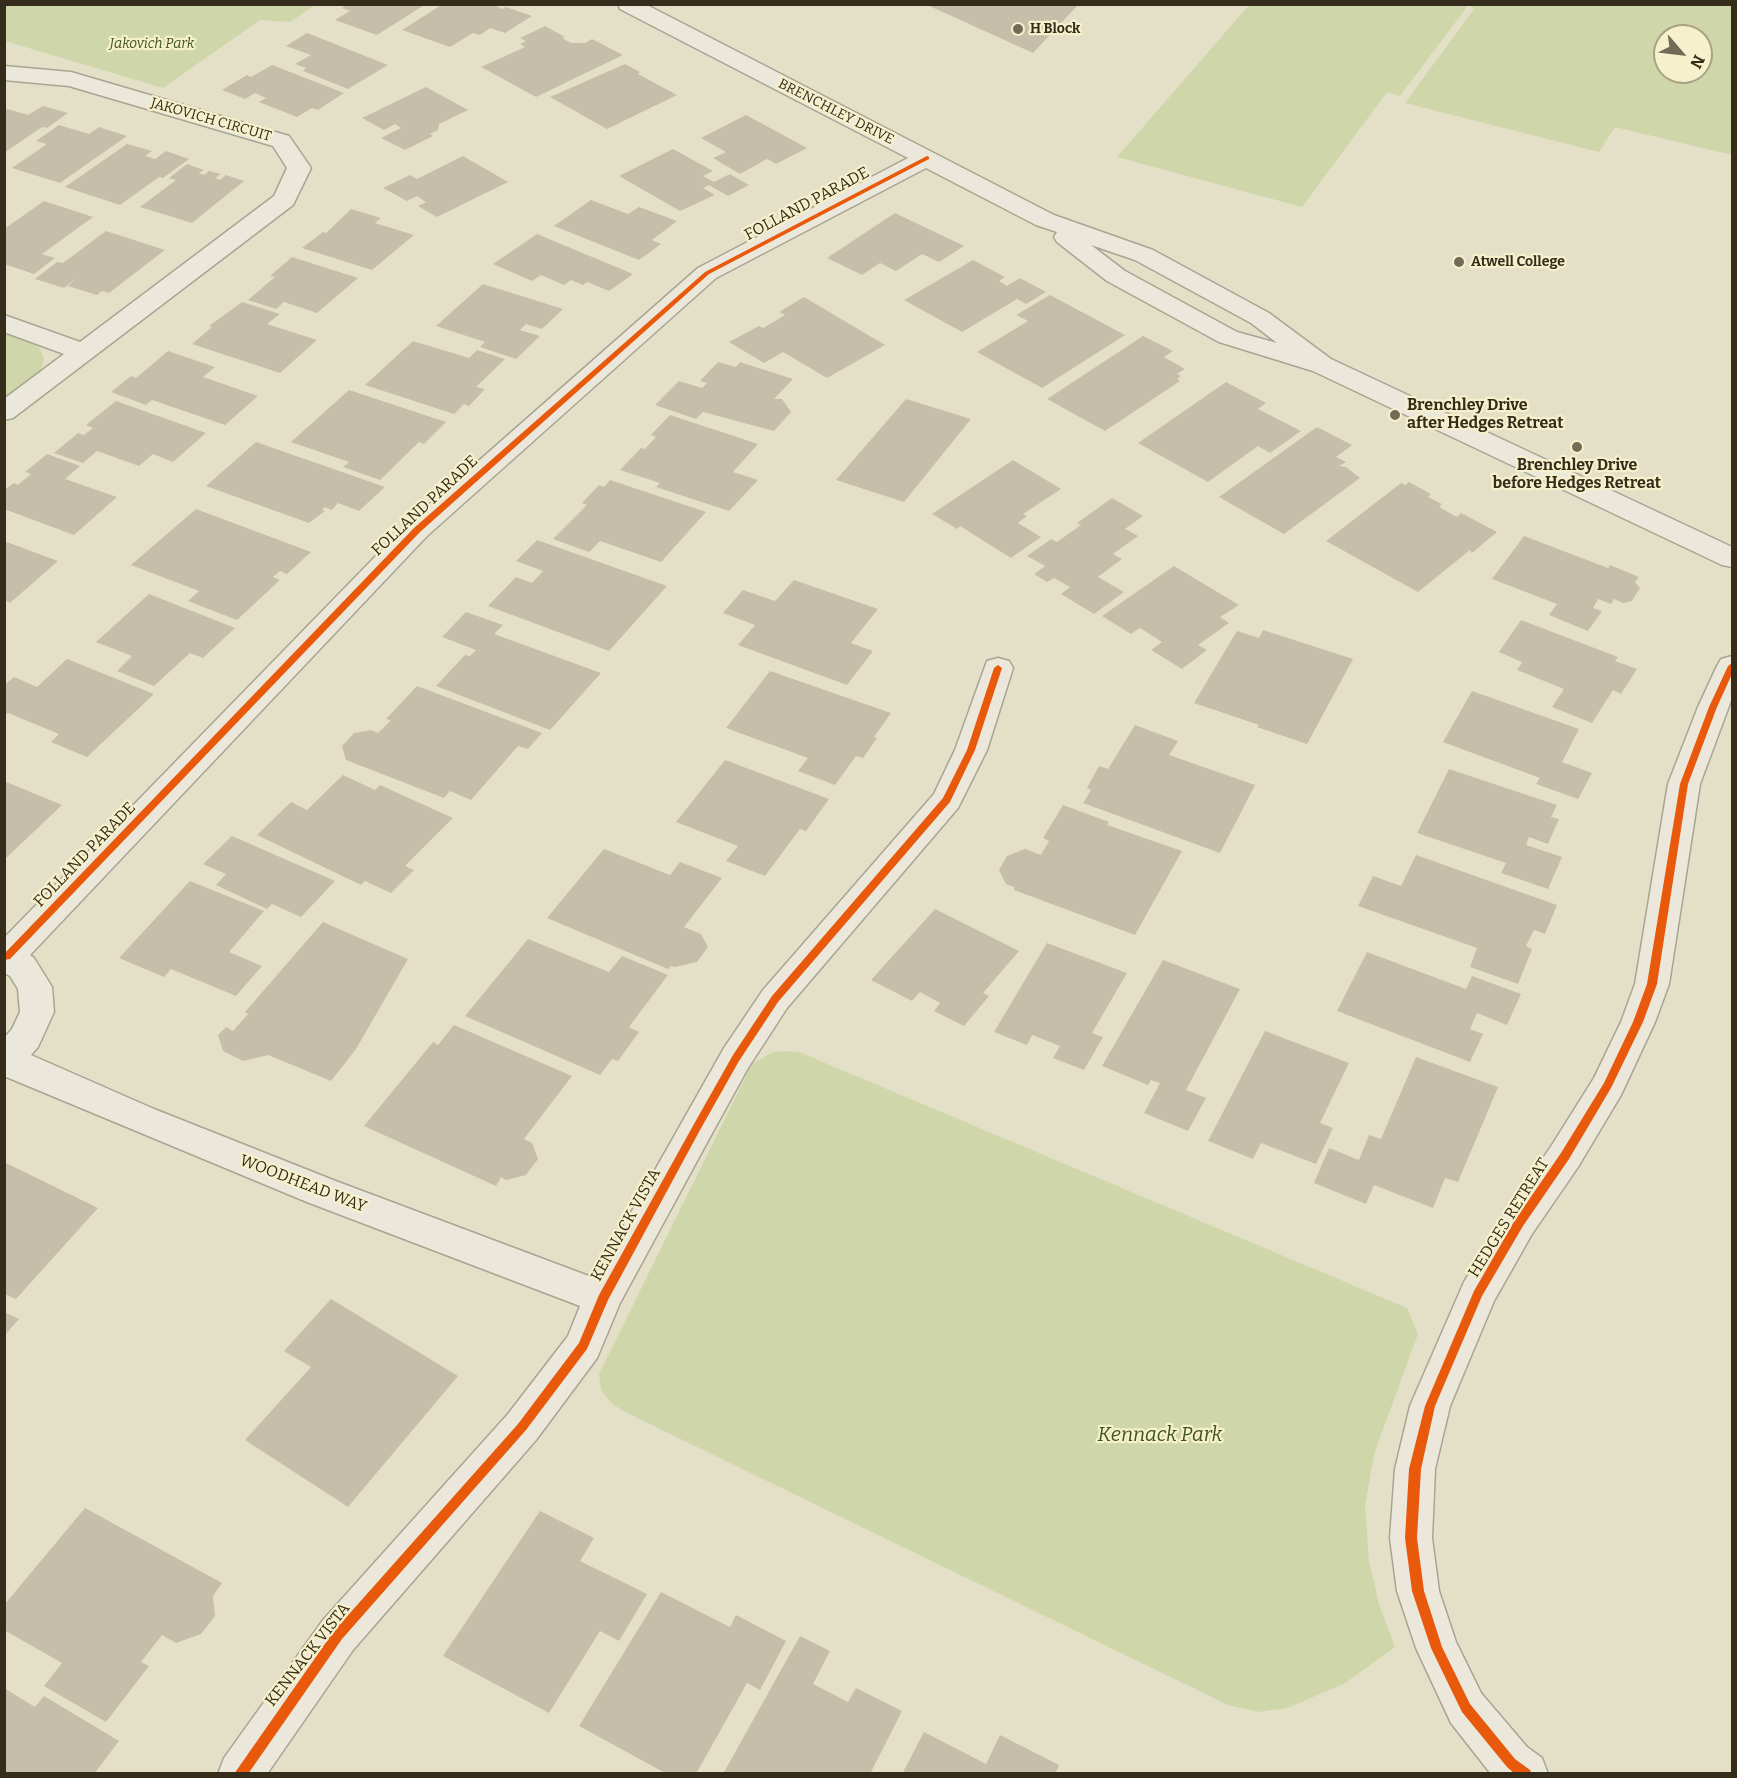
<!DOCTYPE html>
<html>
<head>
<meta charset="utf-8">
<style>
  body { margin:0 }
  #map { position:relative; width:1737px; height:1778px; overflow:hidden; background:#e4e0c8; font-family:Bitter,serif }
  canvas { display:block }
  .frame { position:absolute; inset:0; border:6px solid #362c1b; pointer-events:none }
  .north { position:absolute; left:1653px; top:24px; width:60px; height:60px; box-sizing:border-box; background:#f6f1cc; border:2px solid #a9a285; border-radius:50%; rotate:118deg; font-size:16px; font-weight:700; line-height:24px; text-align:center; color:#362c1b }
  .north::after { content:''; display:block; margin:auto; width:21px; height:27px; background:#736b58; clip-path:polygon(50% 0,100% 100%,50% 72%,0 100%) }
</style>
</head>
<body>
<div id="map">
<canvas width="1737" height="1778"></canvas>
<div class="frame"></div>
<div class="north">N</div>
</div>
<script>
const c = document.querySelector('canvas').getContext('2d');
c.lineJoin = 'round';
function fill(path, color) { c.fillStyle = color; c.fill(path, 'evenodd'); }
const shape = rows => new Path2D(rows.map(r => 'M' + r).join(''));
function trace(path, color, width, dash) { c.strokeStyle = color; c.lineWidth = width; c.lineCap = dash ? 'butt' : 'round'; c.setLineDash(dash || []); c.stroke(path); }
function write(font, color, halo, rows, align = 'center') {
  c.font = font + ' Bitter,serif'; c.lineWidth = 4.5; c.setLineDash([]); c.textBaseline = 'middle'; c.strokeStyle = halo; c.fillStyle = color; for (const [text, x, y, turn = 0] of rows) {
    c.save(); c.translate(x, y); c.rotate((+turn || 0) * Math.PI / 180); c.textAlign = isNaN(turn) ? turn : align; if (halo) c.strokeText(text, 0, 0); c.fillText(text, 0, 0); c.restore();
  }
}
fill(shape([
  [1457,4,1467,7,1400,96,1387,92,1302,207,1117,157,1249,5],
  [4,5,5,4,315,5,290,22,260,20,163,88,5,41],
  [1474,5,1732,5,1732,155,1615,127,1599,152,1405,103,1474,9,1472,7],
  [1665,36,1701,36,1701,72,1665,72],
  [5,333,32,343,40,349,44,358,41,370,34,378,5,400],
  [787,1051,799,1052,1407,1308,1418,1334,1374,1454,1365,1506,1369,1561,1379,1604,1395,1647,1344,1684,1287,1708,1258,1712,1228,1705,625,1412,611,1403,601,1390,599,1374,752,1064,773,1052]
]), '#cfd6aa');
fill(shape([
  [348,4,426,4,377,35,335,20,350,11,342,8],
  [443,4,490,4,503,9,506,7,532,16,505,33,490,28,480,35,473,33,450,47,402,30],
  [925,4,1079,4,1033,53],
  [545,26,565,37,562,38,571,43,585,43,592,39,623,55,536,97,481,67,525,47,520,44,526,41,520,38],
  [307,33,388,65,348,89,303,71,306,68,295,64,311,55,286,46],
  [625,64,640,72,638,74,677,95,607,129,550,97],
  [272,65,344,93,318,110,312,108,297,117,259,102,266,98,255,93,245,99,222,90,247,75,251,77],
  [426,87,468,110,439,124,438,130,430,134,433,136,405,150,381,138,401,128,395,124,384,130,362,118],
  [43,106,68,113,47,128,42,127,4,153,4,108,28,115],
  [746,115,807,148,776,164,767,159,740,174,713,158,726,152,701,138],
  [59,125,89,134,99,127,127,136,60,183,12,168,47,144,36,141],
  [127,144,152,151,145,156,155,159,166,151,189,159,163,178,159,177,120,205,65,187],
  [673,149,713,171,703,176,714,182,730,174,749,185,728,196,709,185,703,188,715,195,680,211,619,176],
  [463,156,508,182,437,217,418,206,426,202,417,196,407,201,383,188,410,175,417,179],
  [187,164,204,170,199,173,204,175,209,171,221,174,215,178,220,180,226,175,244,181,192,223,140,207,176,180,169,178],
  [591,200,628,214,639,207,677,221,652,240,661,244,639,260,554,226],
  [44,201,93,217,42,254,55,258,34,274,4,264,4,229],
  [351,209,381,218,375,223,414,235,372,270,302,248,323,232,326,233],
  [895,213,964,246,939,262,922,254,896,271,880,263,862,275,827,258],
  [106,231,165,250,109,293,102,291,97,295,68,286,78,277,64,288,35,279,57,262,63,263],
  [537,234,633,274,609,291,587,282,583,285,571,280,564,285,541,275,532,281,493,264],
  [292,257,358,278,317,313,284,302,276,309,248,300,275,277,270,276],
  [973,260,1005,277,999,281,1007,286,1020,278,1046,292,1026,304,1017,299,962,332,904,300],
  [483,284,563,309,542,329,526,324,520,330,540,336,516,359,480,347,485,342,436,326],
  [1050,295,1125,335,1042,388,977,352,1028,321,1016,315],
  [804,297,885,345,827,378,783,352,764,363,729,342,759,326,763,328,785,315,779,312],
  [242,302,280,314,267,324,317,340,280,373,192,344,212,327,209,326],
  [1143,336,1173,351,1164,357,1185,369,1177,374,1181,376,1177,379,1180,381,1105,431,1047,399],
  [413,341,469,358,477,350,505,359,476,387,485,389,469,406,464,404,454,414,365,385],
  [168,351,215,367,203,377,258,396,225,425,152,400,146,405,111,392,131,376,136,378],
  [718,362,736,367,740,362,793,379,774,399,782,399,791,412,774,431,703,412,696,419,655,405,679,381,702,388,707,383,700,381],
  [1226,382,1266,403,1258,409,1301,431,1270,453,1258,446,1208,482,1138,443],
  [349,390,446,422,424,444,419,442,380,480,343,467,349,462,291,442],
  [906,399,971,419,904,502,836,480],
  [116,401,206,433,173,462,153,454,139,466,97,451,83,463,54,453,78,433,84,435,93,428,86,425],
  [670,415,758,444,733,472,758,480,729,511,656,487,660,483,620,470,641,448,645,449,656,437,651,435],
  [1317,427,1352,445,1336,457,1346,462,1339,466,1346,467,1360,478,1284,534,1219,497],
  [256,442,385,487,359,511,338,503,332,510,325,507,322,510,325,511,309,523,206,486],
  [47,454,80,466,65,479,117,497,74,535,4,509,4,490,14,483,18,485,31,474,25,472],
  [1013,460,1061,489,1023,514,1027,516,1018,523,1041,537,1011,558,960,526,957,529,932,514],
  [610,480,706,512,661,562,600,541,589,552,553,539,587,505,582,503,599,485,604,487],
  [1409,482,1431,494,1428,497,1442,504,1439,507,1457,517,1461,513,1497,532,1472,553,1470,550,1418,592,1326,541,1401,483,1405,485],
  [1112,498,1143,516,1125,529,1138,536,1113,554,1122,559,1098,577,1124,592,1094,614,1061,594,1070,587,1054,578,1047,582,1034,574,1045,566,1027,556,1051,539,1057,542,1081,525,1077,523],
  [196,509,311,552,287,574,280,571,273,577,280,580,237,620,188,601,199,591,131,565],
  [1524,536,1608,568,1610,565,1639,577,1635,582,1640,588,1632,601,1623,603,1614,599,1611,604,1598,599,1593,608,1602,611,1588,631,1549,615,1557,604,1492,579],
  [537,540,667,586,609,651,488,606,516,577,532,583,543,571,516,561],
  [4,541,58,561,10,603,4,600],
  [1174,566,1239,605,1220,617,1229,623,1198,645,1207,650,1182,669,1151,650,1162,642,1140,628,1131,634,1102,616],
  [794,580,878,609,851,643,873,651,847,685,738,645,755,625,723,613,743,590,775,601],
  [149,594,235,628,203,658,190,653,154,686,117,671,132,656,96,642],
  [466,612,503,625,494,634,601,673,550,730,436,686,465,655,470,656,476,650,442,637],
  [1521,620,1618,657,1615,661,1637,669,1621,694,1613,690,1592,723,1552,707,1564,689,1517,670,1522,662,1499,652],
  [1263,630,1353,659,1307,744,1257,727,1259,725,1194,703,1237,631,1259,638],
  [67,659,154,694,87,757,51,742,59,734,8,713,4,716,4,685,14,677,37,687],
  [770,671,891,713,874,737,877,738,863,758,856,756,835,785,798,771,808,758,726,728],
  [417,686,542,733,528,749,518,746,471,800,450,791,444,798,346,760,342,746,354,733,371,730,378,733,391,720,386,719],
  [1472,691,1579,729,1562,762,1592,773,1578,799,1536,784,1540,778,1443,742],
  [1135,725,1178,741,1169,755,1255,785,1220,853,1083,803,1091,790,1087,788,1099,766,1108,769],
  [725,760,829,799,806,831,800,829,765,876,726,861,738,846,676,822],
  [1449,769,1557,805,1551,817,1559,819,1548,844,1529,837,1526,845,1562,857,1548,889,1501,873,1506,863,1417,833],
  [343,775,375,790,380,785,453,818,405,866,414,870,391,893,365,881,361,885,257,835,291,802,307,810],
  [4,781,62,805,4,860],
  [1063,805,1109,822,1107,825,1182,851,1135,935,1014,890,1014,887,1006,884,999,870,1007,856,1025,849,1041,855,1049,841,1043,838],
  [232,836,335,881,301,917,272,904,267,909,216,885,226,874,203,864],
  [604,849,670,875,680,862,722,878,684,927,701,934,708,947,697,962,675,967,671,966,668,969,547,918],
  [1416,855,1557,905,1545,934,1534,930,1526,946,1532,949,1518,984,1470,967,1477,948,1358,906,1373,876,1401,886],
  [190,881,264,911,229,952,262,966,236,996,171,969,164,977,119,958],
  [935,909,1019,951,983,993,989,996,964,1026,934,1011,940,1003,920,992,912,1001,871,980],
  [323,922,408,959,356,1049,331,1081,268,1055,243,1061,223,1051,218,1035,226,1027,233,1031,248,1014,245,1012],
  [528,939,609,972,622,956,668,975,629,1027,639,1032,618,1061,612,1059,600,1075,465,1016],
  [1047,943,1127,973,1092,1033,1103,1037,1084,1070,1053,1058,1060,1046,1032,1035,1027,1045,994,1032],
  [1367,952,1466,989,1472,976,1521,994,1507,1025,1477,1013,1470,1029,1483,1034,1470,1062,1337,1011],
  [1163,960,1240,989,1186,1090,1206,1098,1188,1131,1144,1113,1160,1083,1151,1080,1148,1085,1102,1066],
  [454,1025,572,1076,524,1139,532,1143,538,1159,526,1175,506,1180,501,1177,496,1186,364,1126,433,1042,438,1045],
  [1265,1031,1349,1063,1320,1123,1333,1128,1316,1164,1261,1143,1253,1159,1208,1141],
  [1416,1057,1498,1087,1458,1182,1445,1178,1433,1208,1374,1185,1366,1204,1314,1183,1329,1148,1359,1160,1369,1135,1381,1139],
  [4,1162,98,1208,16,1299,4,1294],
  [331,1299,458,1376,348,1507,245,1440,311,1367,284,1351],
  [4,1312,19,1319,4,1336],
  [85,1508,222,1583,213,1596,215,1616,201,1634,176,1643,162,1635,141,1662,149,1666,106,1722,44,1686,62,1663,4,1630,4,1605],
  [540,1511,594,1538,580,1561,647,1594,619,1641,600,1631,549,1713,443,1656],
  [661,1592,730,1627,736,1615,786,1641,760,1690,747,1683,696,1774,667,1774,579,1726],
  [800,1636,830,1651,813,1684,848,1702,856,1688,902,1711,870,1774,723,1774],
  [4,1688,35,1707,44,1696,119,1741,94,1774,4,1774],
  [924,1732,986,1764,1000,1735,1059,1765,1055,1774,902,1774]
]), '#c7bea9');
const minor = shape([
  [618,4,645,4,1054,215,1153,250,1269,313,1331,359,1732,547,1732,567,1722,565,1313,371,1219,342,1107,281,1057,242,1054,237,1057,232,1036,225,926,168,716,278,427,536,30,955,34,958,52,987,54,1012,38,1047,31,1055,154,1109,333,1180,594,1278,724,1048,763,990,934,794,955,750,987,661,998,658,1009,661,1013,668,987,750,958,808,787,1008,748,1068,710,1137,620,1303,597,1358,536,1440,353,1650,267,1774,218,1774,224,1758,323,1620,508,1414,568,1336,580,1306,307,1202,4,1076,4,1038,12,1029,20,1012,18,989,10,976,4,973,4,938,407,524,698,268,908,158,620,9,618,4],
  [1091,245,1135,260,1251,323,1277,343,1237,332,1125,271,1091,245],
  [4,66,71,72,289,136,311,168,293,205,13,418,4,420,4,399,64,354,4,332,4,315,80,342,274,196,287,168,273,146,69,86,4,80,4,66],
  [1732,656,1732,698,1700,784,1669,984,1655,1022,1621,1095,1578,1167,1532,1234,1494,1301,1450,1406,1435,1469,1432,1538,1439,1591,1456,1642,1481,1693,1527,1747,1542,1758,1548,1774,1491,1774,1451,1723,1416,1648,1397,1591,1390,1538,1395,1469,1410,1406,1464,1282,1506,1212,1552,1145,1594,1078,1621,1022,1635,984,1668,784,1698,707,1717,666,1721,659,1732,656]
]);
trace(minor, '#a8a492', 3);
fill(minor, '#ebe8db');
fill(shape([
  [927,156,929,157,929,159,709,274,420,532,10,959,4,960,4,954,414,528,705,272,927,156],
  [1732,663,1732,674,1717,707,1688,784,1657,984,1643,1022,1611,1088,1569,1159,1523,1226,1482,1296,1435,1406,1421,1469,1417,1538,1424,1591,1442,1647,1470,1704,1515,1759,1530,1770,1532,1774,1515,1774,1507,1767,1462,1712,1431,1648,1412,1591,1405,1538,1409,1469,1425,1406,1474,1291,1515,1220,1561,1153,1604,1083,1633,1022,1647,984,1680,784,1709,707,1728,666,1732,663],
  [998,665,1002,668,975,750,950,802,778,1002,739,1061,700,1130,608,1300,587,1349,526,1430,342,1639,248,1774,234,1774,334,1631,518,1424,579,1343,599,1295,694,1124,733,1055,772,996,943,798,967,750,994,668,998,665]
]), '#e8590c');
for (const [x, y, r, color] of [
  [1018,29,6,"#736b58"],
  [1459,262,6,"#736b58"],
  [1395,415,6,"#736b58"],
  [1577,447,6,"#736b58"]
]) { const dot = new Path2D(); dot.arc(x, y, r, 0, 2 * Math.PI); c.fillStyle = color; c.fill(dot); trace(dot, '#f6f1cc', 2); }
write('bold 14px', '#362c1b', '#f6f1cc', [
  ["H Block",1030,29],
  ["Atwell College",1471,262]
], 'left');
write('italic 14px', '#3f5321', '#f6f1cc', [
  ["Jakovich Park",152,44]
]);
write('14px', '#362c1b', '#f6f1cc', [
  ["BRENCHLEY DRIVE",836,112,27],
  ["JAKOVICH CIRCUIT",211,120,16]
]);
write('16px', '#362c1b', '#f6f1cc', [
  ["FOLLAND PARADE",807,204,-28],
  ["FOLLAND PARADE",425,506,-43],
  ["FOLLAND PARADE",85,855,-46],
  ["WOODHEAD WAY",303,1184,21],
  ["HEDGES RETREAT",1509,1218,-58],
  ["KENNACK VISTA",626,1225,-61],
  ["KENNACK VISTA",308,1655,-52]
]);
write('bold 16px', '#362c1b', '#f6f1cc', [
  ["Brenchley Drive",1407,406],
  ["after Hedges Retreat",1407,424],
  ["Brenchley Drive",1577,466,"center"],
  ["before Hedges Retreat",1577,484,"center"]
], 'left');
write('italic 20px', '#3f5321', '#f6f1cc', [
  ["Kennack Park",1160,1435]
]);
</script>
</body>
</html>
